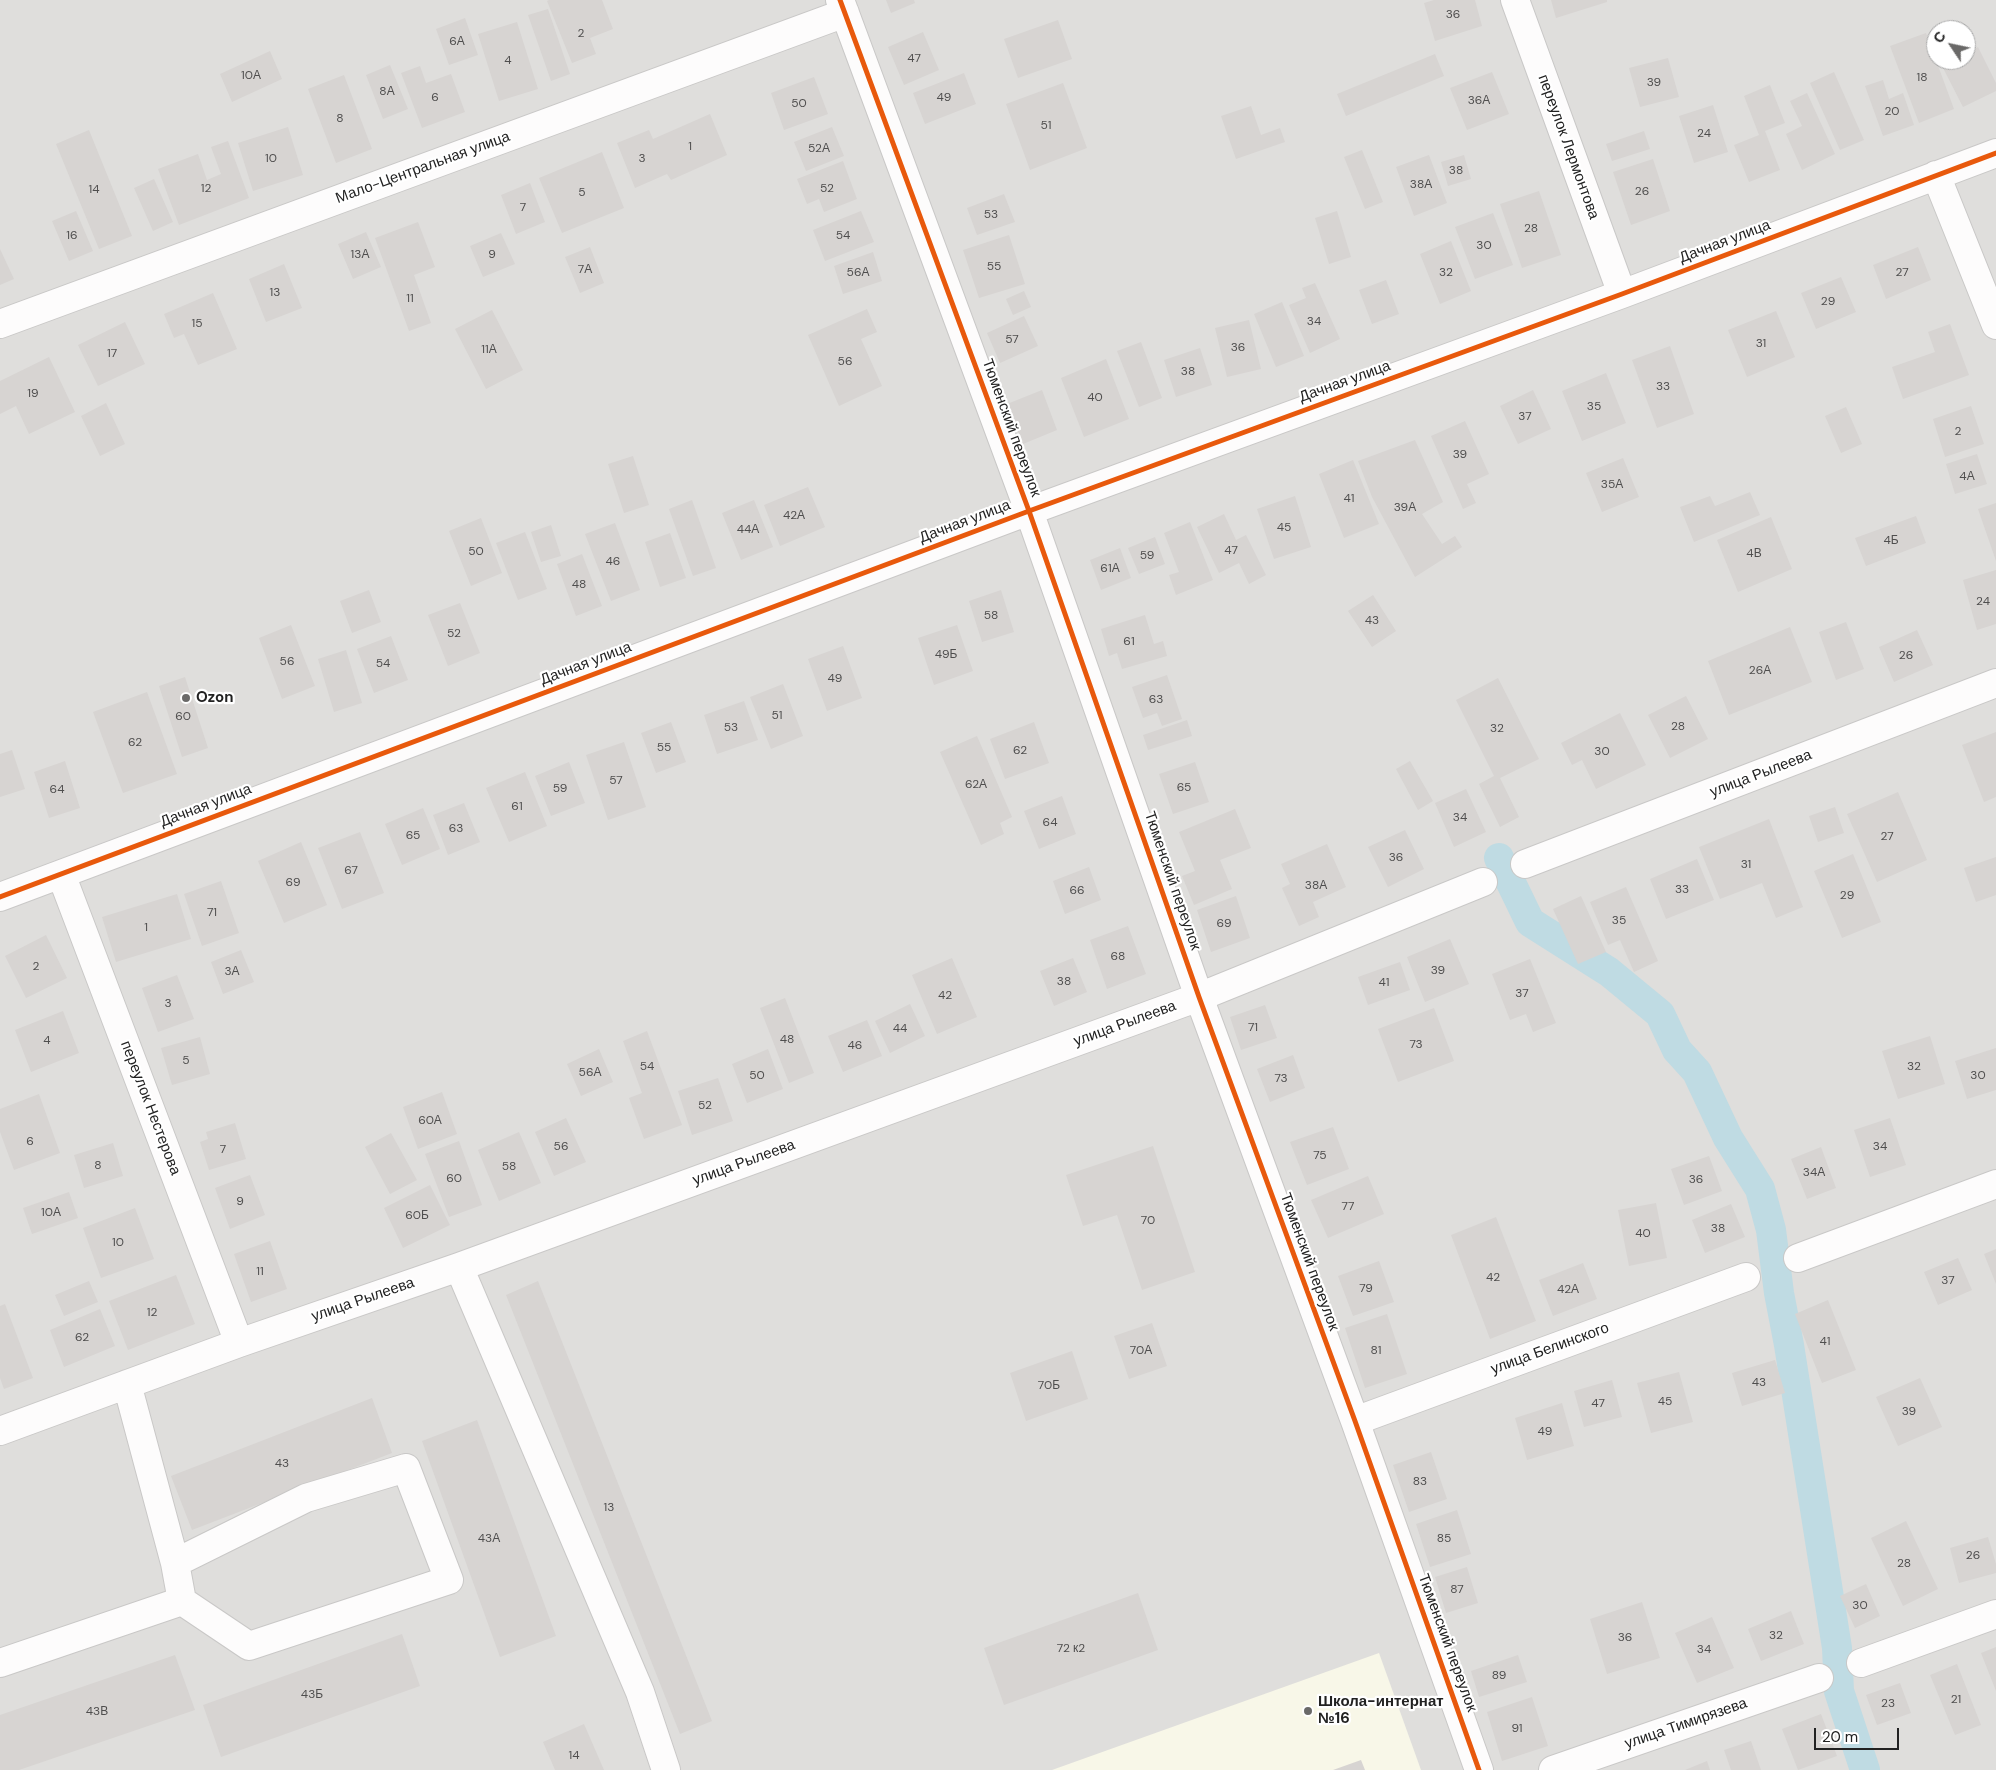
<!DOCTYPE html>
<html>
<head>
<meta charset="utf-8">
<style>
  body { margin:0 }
  #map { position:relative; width:1996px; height:1770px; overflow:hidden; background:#f0eeeb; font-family:"DM Sans",sans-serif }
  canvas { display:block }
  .north { position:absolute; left:1926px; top:20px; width:50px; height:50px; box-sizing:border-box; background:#fff; border:1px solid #a7a7a7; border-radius:50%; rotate:304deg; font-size:14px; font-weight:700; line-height:20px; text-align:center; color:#222 }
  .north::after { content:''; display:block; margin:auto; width:18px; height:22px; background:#6a6968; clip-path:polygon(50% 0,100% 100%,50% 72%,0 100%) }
  .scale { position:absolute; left:1814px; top:1728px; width:85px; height:22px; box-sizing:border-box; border:2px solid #222; border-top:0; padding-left:6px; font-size:15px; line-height:18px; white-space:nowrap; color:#222; -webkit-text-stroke:4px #fff; paint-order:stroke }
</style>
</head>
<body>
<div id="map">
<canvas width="1996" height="1770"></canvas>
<div class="north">С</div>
<div class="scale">20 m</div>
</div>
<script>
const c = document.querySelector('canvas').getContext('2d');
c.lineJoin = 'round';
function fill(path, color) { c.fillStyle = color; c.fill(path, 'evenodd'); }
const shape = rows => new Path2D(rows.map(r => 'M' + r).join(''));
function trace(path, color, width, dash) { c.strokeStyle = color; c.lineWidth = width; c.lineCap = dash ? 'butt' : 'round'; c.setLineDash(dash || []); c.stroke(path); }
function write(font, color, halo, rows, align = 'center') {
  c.font = font + ' "DM Sans",sans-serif'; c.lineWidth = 4.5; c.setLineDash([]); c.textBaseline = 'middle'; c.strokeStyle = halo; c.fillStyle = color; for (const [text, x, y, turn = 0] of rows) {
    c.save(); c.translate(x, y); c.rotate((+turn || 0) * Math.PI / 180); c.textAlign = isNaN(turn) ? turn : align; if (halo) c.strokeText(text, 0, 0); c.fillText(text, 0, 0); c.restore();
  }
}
fill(shape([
  [0,0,1996,0,1996,1770,0,1770],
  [1936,30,1966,30,1966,60,1936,60]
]), '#dfdedc');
fill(shape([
  [1379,1653,1421,1770,1052,1770]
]), '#f8f7e8');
trace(shape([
  [1499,858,1530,922,1609,972,1660,1014,1677,1050,1697,1072,1728,1138,1760,1189,1771,1230,1779,1293,1789,1345,1837,1648,1839,1691,1865,1770]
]), '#bfdbe3', 30);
fill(shape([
  [549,0,602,0,613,29,590,38,596,54,572,63,547,1],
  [886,0,914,0,915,3,891,13],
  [1434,0,1475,0,1482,26,1435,41,1424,3],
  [1551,0,1607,0,1607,2,1556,18],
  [548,9,570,74,551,81,528,15],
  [465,18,478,55,449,65,436,29],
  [1058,20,1072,59,1018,78,1004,39],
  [517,22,538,89,499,101,478,34],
  [923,32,939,70,904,85,888,47],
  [1926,33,1954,109,1919,123,1890,46],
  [1978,47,1996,83,1996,91,1963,107,1942,66,1953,60,1966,60,1966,53],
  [270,51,282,79,232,102,220,74],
  [1435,54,1444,76,1346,116,1337,94],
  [1668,58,1679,97,1640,107,1629,68],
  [390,65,408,109,383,119,366,75],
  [420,66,426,83,451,74,465,112,422,128,401,73],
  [1492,72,1509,114,1467,130,1450,88],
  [1834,72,1864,140,1840,150,1810,83],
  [964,73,976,104,925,124,913,93],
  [344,75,372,149,336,163,308,89],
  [814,77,828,114,784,130,771,93],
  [1883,80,1889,99,1903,93,1914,125,1883,136,1865,86],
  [1063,83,1087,148,1030,170,1006,104],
  [1770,85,1785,123,1765,131,1780,170,1749,182,1734,145,1759,135,1744,96],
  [1807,93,1835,154,1802,170,1786,134,1802,126,1790,101],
  [1713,105,1728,152,1694,163,1679,116],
  [1251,106,1261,135,1280,128,1285,142,1236,159,1221,116],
  [710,114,727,155,671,180,667,174,635,188,617,143,649,130,653,139],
  [288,127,303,175,253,191,238,143],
  [832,127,844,156,806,171,794,142],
  [89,130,132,236,99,249,56,144],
  [1644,131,1650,149,1612,161,1606,144],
  [228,141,249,198,179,225,158,169,198,154,207,180,221,174,211,147],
  [1362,150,1383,202,1365,209,1344,157],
  [602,152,624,208,562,233,539,178],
  [1429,155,1447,203,1414,216,1396,167],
  [1464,155,1471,179,1448,186,1441,162],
  [1653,159,1670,211,1631,225,1613,172],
  [843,161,857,199,824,212,819,199,807,204,797,179],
  [154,179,173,222,153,231,134,188],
  [530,183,545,222,516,234,501,195],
  [1539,191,1561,255,1522,268,1500,204],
  [1004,194,1015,222,977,235,967,208],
  [76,211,93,251,69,261,52,221],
  [861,211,874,242,825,261,813,230],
  [1337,211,1351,257,1329,264,1315,218],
  [1493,213,1513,265,1475,279,1455,227],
  [418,222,435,267,414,275,431,323,409,331,375,238],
  [366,232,381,267,353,279,338,244],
  [501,233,515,264,483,277,470,246],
  [1009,235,1025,284,979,298,963,250],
  [1451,241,1471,291,1440,304,1420,254],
  [590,247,604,283,580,293,565,257],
  [1918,247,1931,280,1886,299,1873,265],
  [0,249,14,279,0,285],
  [873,252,882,281,843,294,834,266],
  [284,264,302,308,266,322,249,279],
  [1841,277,1856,312,1816,329,1801,293],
  [1386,280,1399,314,1372,324,1359,290],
  [1315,283,1340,339,1310,353,1289,305,1306,298,1302,288],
  [1024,291,1031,307,1013,315,1006,299],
  [213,293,237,349,198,365,184,334,174,338,164,314],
  [1282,302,1304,356,1276,367,1254,314],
  [867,309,877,332,861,339,882,386,839,406,808,335],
  [492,310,523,370,486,389,455,329],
  [1776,311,1795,357,1747,377,1728,330],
  [1024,316,1038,346,1000,363,987,333],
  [1249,320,1261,369,1227,377,1215,328],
  [125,322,145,364,98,386,78,345],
  [1950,324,1969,375,1903,399,1892,367,1935,352,1928,332],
  [1141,342,1162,398,1139,407,1117,351],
  [1670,346,1694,414,1657,428,1632,360],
  [1200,348,1212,385,1176,397,1164,360],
  [49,357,75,412,29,434,16,406,0,414,0,381],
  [1106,359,1129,419,1084,437,1061,378],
  [1606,373,1626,423,1582,441,1562,391],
  [1042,390,1057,430,1023,444,1007,404],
  [1533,390,1551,429,1518,444,1500,406],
  [106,403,125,444,100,456,81,416],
  [1971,406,1984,444,1945,457,1933,419],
  [1846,407,1862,444,1841,453,1825,416],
  [1465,421,1489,474,1467,484,1476,503,1463,509,1431,436],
  [1415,440,1443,502,1422,514,1442,544,1455,536,1462,547,1415,577,1372,497,1358,461],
  [1977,454,1987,484,1955,494,1946,464],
  [633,456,649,505,624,513,608,464],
  [1623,458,1639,497,1602,512,1586,473],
  [1353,460,1379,524,1344,538,1319,474],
  [808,487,825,527,780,546,764,505],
  [1750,492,1760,515,1694,542,1680,507,1710,496,1715,506],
  [1295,496,1311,547,1274,559,1257,509],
  [692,500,716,568,693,576,669,509],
  [754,500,773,547,741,560,722,513],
  [1996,503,1996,561,1978,509],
  [1224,514,1236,540,1246,535,1266,575,1249,584,1239,563,1219,573,1197,527],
  [1916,516,1926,543,1866,566,1855,538],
  [1771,517,1792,569,1738,592,1717,540],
  [481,518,502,573,471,586,449,531],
  [1190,522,1213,580,1176,595,1169,575,1179,572,1164,533],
  [615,523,640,590,611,601,585,534],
  [551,525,561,556,541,562,531,532],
  [525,532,547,589,518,600,496,543],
  [670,533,686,578,660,587,645,542],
  [1155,537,1165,564,1139,574,1128,548],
  [1120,548,1131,578,1101,590,1090,560],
  [582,554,602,606,576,616,557,564],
  [1996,570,1996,624,1977,630,1963,580],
  [369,590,381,622,352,633,340,601],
  [1001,590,1014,632,982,642,969,601],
  [1373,595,1396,631,1372,647,1348,611],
  [460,603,480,653,448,666,428,615],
  [1145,615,1154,644,1163,641,1167,656,1122,669,1117,653,1109,656,1101,629],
  [1846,622,1864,669,1836,680,1819,632],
  [291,625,315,686,282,699,259,638],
  [957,625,973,671,934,685,918,638],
  [1790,627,1812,682,1729,715,1708,661],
  [1917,630,1933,665,1894,682,1879,647],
  [391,636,408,680,374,693,357,649],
  [843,646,862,698,827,711,808,659],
  [346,650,362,703,334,712,318,659],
  [1167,675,1182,719,1162,726,1157,713,1143,718,1132,687],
  [185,677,208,748,182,757,159,686],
  [1498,678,1539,759,1500,778,1519,817,1500,827,1479,784,1494,776,1456,700],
  [783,684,803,736,771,749,750,697],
  [147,692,177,774,123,793,93,712],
  [1686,696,1708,739,1670,758,1648,715],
  [744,701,758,740,717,754,704,715],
  [1620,713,1646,765,1596,789,1582,760,1572,765,1561,743],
  [1187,720,1192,736,1148,750,1143,735],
  [671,722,686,762,656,773,641,733],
  [1034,722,1049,763,1005,779,990,739],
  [1996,732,1996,797,1984,802,1962,745],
  [977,736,1012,817,1000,823,1004,834,981,845,940,752],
  [624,742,646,807,608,820,586,755],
  [12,750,25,789,0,797,0,754],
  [65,761,80,808,49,818,34,772],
  [1410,761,1433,801,1418,810,1396,769],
  [569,762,585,803,551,816,535,776],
  [1195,762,1209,802,1173,814,1159,774],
  [525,772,547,826,509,842,486,788],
  [1466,789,1486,832,1454,847,1435,803],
  [1898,792,1927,860,1877,882,1847,814],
  [1062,796,1076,834,1039,849,1024,811],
  [464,803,480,842,448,855,433,815],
  [1835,807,1844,833,1818,842,1809,816],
  [423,808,440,849,402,865,385,824],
  [1235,809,1251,848,1220,860,1232,889,1194,905,1182,876,1195,871,1179,832],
  [1769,819,1803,907,1776,918,1762,883,1720,899,1699,847],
  [1405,830,1424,869,1388,887,1368,847],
  [360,832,384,893,342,909,318,848],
  [301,842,327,905,284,923,258,861],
  [1327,844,1346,887,1313,902,1319,917,1299,926,1282,888,1290,884,1281,864],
  [1853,854,1881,922,1842,938,1814,871],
  [1996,857,1996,895,1976,902,1964,868],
  [1697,859,1714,900,1666,919,1650,879],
  [1089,867,1101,900,1065,914,1053,881],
  [221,881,239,933,202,946,184,894],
  [1626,887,1658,961,1634,972,1620,940,1608,945,1590,902],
  [177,894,191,939,116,962,102,917],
  [1236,896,1250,938,1211,952,1197,910],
  [1581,896,1606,952,1578,964,1553,909],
  [1128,926,1146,974,1107,989,1090,940],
  [46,935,67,978,26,998,5,956],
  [1450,939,1469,984,1425,1002,1407,957],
  [241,950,254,982,223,994,211,962],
  [952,958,977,1017,937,1034,912,975],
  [1073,958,1087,992,1054,1006,1040,971],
  [1530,959,1556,1023,1533,1032,1526,1014,1510,1020,1492,974],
  [1400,962,1410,990,1368,1005,1358,977],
  [177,975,194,1019,158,1032,142,988],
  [785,998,814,1073,789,1083,760,1008],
  [910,1004,925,1036,890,1053,875,1021],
  [1265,1005,1277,1038,1241,1050,1230,1017],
  [1434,1008,1454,1061,1398,1082,1378,1029],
  [63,1011,79,1053,31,1072,15,1030],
  [867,1020,882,1056,843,1072,828,1036],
  [647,1031,682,1125,644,1139,629,1098,642,1093,623,1041],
  [1930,1036,1945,1084,1898,1099,1882,1051],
  [200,1037,210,1074,172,1085,161,1048],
  [1996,1048,1996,1090,1967,1099,1955,1061],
  [599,1049,613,1082,581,1096,567,1064],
  [768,1049,783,1089,747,1103,732,1064],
  [1293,1055,1305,1088,1270,1102,1257,1069],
  [718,1078,733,1121,692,1135,678,1091],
  [442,1092,457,1134,418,1149,403,1107],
  [39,1094,60,1153,14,1170,0,1132,0,1109],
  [566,1118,586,1162,554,1176,535,1132],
  [1890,1118,1906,1165,1870,1177,1854,1130],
  [235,1123,246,1159,209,1170,200,1142,208,1139,206,1132],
  [1333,1127,1349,1169,1307,1185,1290,1142],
  [519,1132,541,1183,499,1201,478,1150],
  [391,1133,417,1180,390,1194,365,1147],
  [459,1141,482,1205,449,1217,425,1154],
  [113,1143,123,1176,84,1188,74,1155],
  [1153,1146,1195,1272,1142,1290,1117,1215,1083,1226,1066,1175],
  [1821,1147,1836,1188,1807,1199,1791,1159],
  [1709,1156,1722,1191,1684,1205,1671,1169],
  [250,1175,265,1215,230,1229,215,1188],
  [1368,1176,1384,1214,1328,1238,1311,1200],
  [430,1185,450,1225,403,1248,384,1208],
  [69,1192,78,1218,32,1234,23,1208],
  [1656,1203,1667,1258,1629,1266,1618,1210],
  [1731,1204,1745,1237,1705,1253,1692,1220],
  [135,1208,154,1259,101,1278,83,1228],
  [1496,1217,1536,1321,1490,1339,1451,1235],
  [270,1241,287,1289,251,1302,234,1254],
  [1996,1249,1996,1284,1984,1254],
  [1958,1258,1972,1290,1938,1305,1924,1272],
  [1379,1261,1394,1302,1353,1316,1338,1276],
  [1583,1263,1597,1299,1553,1316,1539,1280],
  [176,1275,195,1324,128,1350,109,1301],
  [89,1281,98,1302,64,1316,55,1295],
  [538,1281,712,1721,680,1734,506,1295],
  [1828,1300,1856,1370,1822,1383,1795,1314],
  [5,1304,33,1378,4,1389,0,1378,0,1306],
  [100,1309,115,1346,64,1367,50,1330],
  [1387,1314,1407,1374,1365,1388,1345,1328],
  [1152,1323,1167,1366,1129,1379,1114,1336],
  [1072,1351,1088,1399,1026,1421,1010,1373],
  [1775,1360,1785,1393,1742,1406,1732,1373],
  [1679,1372,1693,1422,1651,1433,1637,1383],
  [1920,1378,1942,1427,1898,1446,1876,1397],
  [1612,1380,1622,1417,1584,1427,1574,1391],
  [372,1398,392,1453,192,1530,171,1476],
  [1562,1403,1574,1446,1527,1460,1515,1418],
  [477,1420,556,1636,500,1657,422,1441],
  [1431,1452,1447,1499,1409,1512,1393,1465],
  [1457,1510,1471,1554,1430,1567,1416,1524],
  [1906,1521,1938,1589,1903,1606,1871,1538],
  [1988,1537,1996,1564,1996,1573,1959,1583,1950,1548],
  [1467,1567,1478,1603,1446,1613,1435,1577],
  [1866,1584,1880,1616,1855,1628,1840,1596],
  [1138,1593,1158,1650,1004,1705,984,1648],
  [1642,1602,1660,1658,1607,1674,1590,1619],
  [1791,1611,1804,1644,1761,1661,1748,1629],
  [1712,1617,1734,1668,1697,1683,1675,1633],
  [402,1634,420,1686,221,1757,203,1705],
  [1996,1647,1996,1691,1981,1653],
  [175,1655,195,1710,19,1770,0,1770,0,1715],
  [1518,1655,1527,1682,1479,1697,1471,1671],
  [1957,1664,1981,1725,1955,1735,1930,1675],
  [1900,1683,1911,1713,1877,1725,1866,1695],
  [1532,1697,1548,1746,1502,1761,1487,1712],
  [1821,1714,1837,1756,1798,1770,1782,1729],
  [584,1724,604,1770,555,1770,543,1742],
  [1751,1741,1761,1770,1731,1770,1724,1750],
  [1361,1760,1365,1770,1333,1770],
  [1707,1761,1710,1770,1685,1770]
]), '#d7d4d2');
const minor = shape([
  [840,0,1029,511,1199,997,1355,1421,1479,1770],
  [1515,0,1622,294],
  [1936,175,1996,325],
  [0,324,845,13],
  [1525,864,1996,683],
  [61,874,239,1343],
  [0,897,1029,511,1622,294,1996,153],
  [1798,1258,1996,1184],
  [459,1267,640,1692,666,1770],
  [127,1384,175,1563],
  [1355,1421,1746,1277],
  [0,1431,239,1343,459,1267,1199,997,1483,882],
  [406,1468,449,1580,249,1646,182,1601,175,1563,306,1498,406,1468],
  [0,1663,182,1601],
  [1861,1663,1996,1614],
  [1553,1770,1819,1678]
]);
trace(minor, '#c9c8c7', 30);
trace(minor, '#fdfcfc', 28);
trace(shape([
  [840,0,1029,511,1199,997,1355,1421,1479,1770],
  [0,897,1029,511,1622,294,1996,153]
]), '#e8590c', 5);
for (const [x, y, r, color] of [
  [186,698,5,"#6a6968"],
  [1308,1711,5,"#6a6968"]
]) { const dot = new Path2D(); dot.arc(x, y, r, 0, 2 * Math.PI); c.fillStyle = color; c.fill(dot); trace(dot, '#fff', 2); }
write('12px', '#4f4e4e', null, [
  ["36",1453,15],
  ["2",581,34],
  ["6А",457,42],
  ["47",914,59],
  ["4",508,61],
  ["10А",251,76],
  ["18",1922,78],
  ["39",1654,83],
  ["8А",387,92],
  ["6",435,98],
  ["49",944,98],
  ["36А",1479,101],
  ["50",799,104],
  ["20",1892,112],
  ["8",340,119],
  ["51",1046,126],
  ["24",1704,134],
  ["1",690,147],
  ["52А",819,149],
  ["10",271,159],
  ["3",642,159],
  ["38",1456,171],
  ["38А",1421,185],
  ["12",206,189],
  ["52",827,189],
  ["14",94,190],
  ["26",1642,192],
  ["5",582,193],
  ["7",523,208],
  ["53",991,215],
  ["28",1531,229],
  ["16",72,236],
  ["54",843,236],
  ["30",1484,246],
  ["13А",360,255],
  ["9",492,255],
  ["55",994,267],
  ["7А",585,270],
  ["56А",858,273],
  ["32",1446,273],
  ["27",1902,273],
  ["13",275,293],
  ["11",410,299],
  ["29",1828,302],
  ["34",1314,322],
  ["15",197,324],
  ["57",1012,340],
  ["31",1761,344],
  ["36",1238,348],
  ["11А",489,350],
  ["17",112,354],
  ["56",845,362],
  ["38",1188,372],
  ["33",1663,387],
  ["19",33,394],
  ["40",1095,398],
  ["35",1594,407],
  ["37",1525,417],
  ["2",1958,432],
  ["39",1460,455],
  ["4А",1967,477],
  ["35А",1612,485],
  ["41",1349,499],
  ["39А",1405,508],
  ["42А",794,516],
  ["45",1284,528],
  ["44А",748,530],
  ["4Б",1891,541],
  ["47",1231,551],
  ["50",476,552],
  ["4В",1754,554],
  ["59",1147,556],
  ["46",613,562],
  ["61А",1110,569],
  ["48",579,585],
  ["24",1983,602],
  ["58",991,616],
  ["43",1372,621],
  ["52",454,634],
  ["61",1129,642],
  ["49Б",946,655],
  ["26",1906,656],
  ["56",287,662],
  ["54",383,664],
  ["26А",1760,671],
  ["49",835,679],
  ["63",1156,700],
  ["51",777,716],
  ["60",183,717],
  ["28",1678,727],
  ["53",731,728],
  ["32",1497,729],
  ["62",135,743],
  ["55",664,748],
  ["62",1020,751],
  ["30",1602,752],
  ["57",616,781],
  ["62А",976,785],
  ["65",1184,788],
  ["59",560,789],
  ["64",57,790],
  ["61",517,807],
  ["34",1460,818],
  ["64",1050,823],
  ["63",456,829],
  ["65",413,836],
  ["27",1887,837],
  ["36",1396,858],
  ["31",1746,865],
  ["67",351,871],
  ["69",293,883],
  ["38А",1316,886],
  ["33",1682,890],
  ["66",1077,891],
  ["29",1847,896],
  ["71",212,913],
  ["35",1619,921],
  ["69",1224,924],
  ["1",146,928],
  ["68",1118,957],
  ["2",36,967],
  ["39",1438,971],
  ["3А",232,972],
  ["38",1064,982],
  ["41",1384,983],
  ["37",1522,994],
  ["42",945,996],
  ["3",168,1004],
  ["71",1253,1028],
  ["44",900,1029],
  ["48",787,1040],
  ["4",47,1041],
  ["73",1416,1045],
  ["46",855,1046],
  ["5",186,1061],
  ["54",647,1067],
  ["32",1914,1067],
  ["56А",590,1073],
  ["50",757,1076],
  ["30",1978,1076],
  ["73",1281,1079],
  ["52",705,1106],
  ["60А",430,1121],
  ["6",30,1142],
  ["56",561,1147],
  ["34",1880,1147],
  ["7",223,1150],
  ["75",1320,1156],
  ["8",98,1166],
  ["58",509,1167],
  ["34А",1814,1173],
  ["60",454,1179],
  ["36",1696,1180],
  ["9",240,1202],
  ["77",1348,1207],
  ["10А",51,1213],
  ["60Б",417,1216],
  ["70",1148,1221],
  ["38",1718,1229],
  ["40",1643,1234],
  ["10",118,1243],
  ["11",260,1272],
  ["42",1493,1278],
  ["37",1948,1281],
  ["79",1366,1289],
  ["42А",1568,1290],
  ["12",152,1313],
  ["62",82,1338],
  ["41",1825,1342],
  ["70А",1141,1351],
  ["81",1376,1351],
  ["43",1759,1383],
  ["70Б",1049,1386],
  ["45",1665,1402],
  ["47",1598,1404],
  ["39",1909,1412],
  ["49",1545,1432],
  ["43",282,1464],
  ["83",1420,1482],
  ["13",609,1508],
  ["43А",489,1539],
  ["85",1444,1539],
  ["26",1973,1556],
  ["28",1904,1564],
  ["87",1457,1590],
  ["30",1860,1606],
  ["32",1776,1636],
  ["36",1625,1638],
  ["72 к2",1071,1649],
  ["34",1704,1650],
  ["89",1499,1676],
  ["43Б",312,1695],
  ["21",1956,1700],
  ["23",1888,1704],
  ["43В",97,1712],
  ["91",1517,1729],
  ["14",574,1756]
]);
write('15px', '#222', '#fff', [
  ["переулок Лермонтова",1568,147,70],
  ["Мало-Центральная улица",423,168,-20],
  ["Дачная улица",1725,242,-21],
  ["Дачная улица",1345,382,-20],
  ["Тюменский переулок",1011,428,70],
  ["Дачная улица",965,522,-21],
  ["Дачная улица",586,664,-21],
  ["улица Рылеева",1761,774,-21],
  ["Дачная улица",206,806,-21],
  ["Тюменский переулок",1172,881,71],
  ["улица Рылеева",1125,1024,-20],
  ["переулок Нестерова",150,1108,69],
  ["улица Рылеева",744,1163,-20],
  ["Тюменский переулок",1309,1262,70],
  ["улица Рылеева",363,1300,-19],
  ["улица Белинского",1550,1349,-20],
  ["Тюменский переулок",1447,1643,70],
  ["улица Тимирязева",1686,1724,-19]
]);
write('bold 15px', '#222', '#fff', [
  ["Ozon",196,698],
  ["Школа-интернат",1318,1702],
  ["№16",1318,1719]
], 'left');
</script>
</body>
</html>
